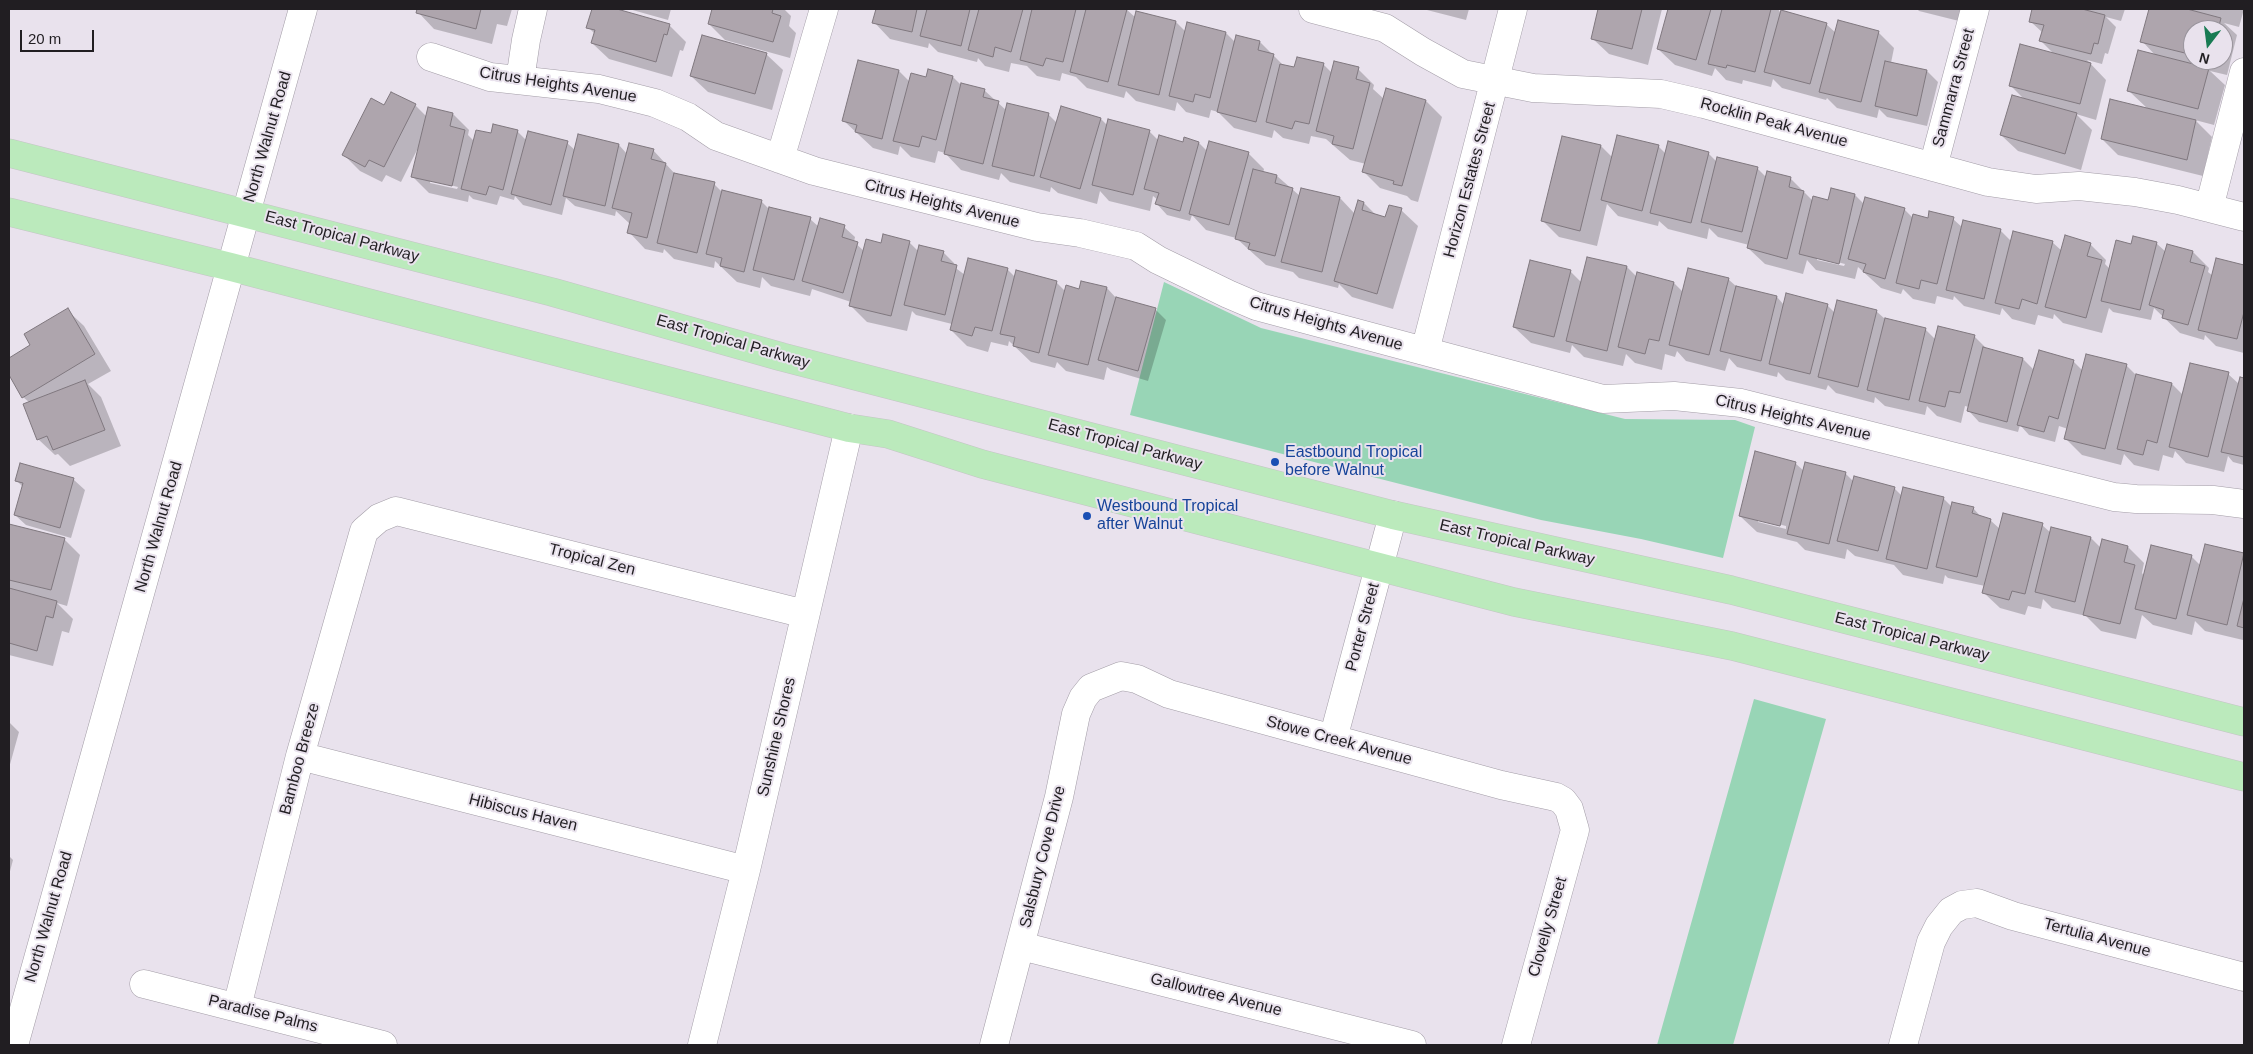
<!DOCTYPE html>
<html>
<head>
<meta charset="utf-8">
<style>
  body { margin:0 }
  #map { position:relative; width:2253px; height:1054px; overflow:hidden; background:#e9e2ed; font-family:Arial,sans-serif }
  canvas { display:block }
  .frame { position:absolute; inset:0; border:10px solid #211e22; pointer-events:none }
  .north { position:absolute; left:2183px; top:20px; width:50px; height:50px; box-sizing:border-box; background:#e9e2ed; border:1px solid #99949c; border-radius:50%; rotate:195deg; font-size:14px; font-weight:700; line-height:20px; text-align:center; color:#211e22 }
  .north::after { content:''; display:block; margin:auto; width:18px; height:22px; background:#187b53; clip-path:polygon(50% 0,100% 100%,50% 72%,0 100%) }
  .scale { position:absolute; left:20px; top:30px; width:74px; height:22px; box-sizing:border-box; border:2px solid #211e22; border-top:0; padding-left:6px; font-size:15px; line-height:18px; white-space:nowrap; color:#211e22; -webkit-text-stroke:4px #e9e2ed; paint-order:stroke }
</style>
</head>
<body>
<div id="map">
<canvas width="2253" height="1054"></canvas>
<div class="frame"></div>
<div class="north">N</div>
<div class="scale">20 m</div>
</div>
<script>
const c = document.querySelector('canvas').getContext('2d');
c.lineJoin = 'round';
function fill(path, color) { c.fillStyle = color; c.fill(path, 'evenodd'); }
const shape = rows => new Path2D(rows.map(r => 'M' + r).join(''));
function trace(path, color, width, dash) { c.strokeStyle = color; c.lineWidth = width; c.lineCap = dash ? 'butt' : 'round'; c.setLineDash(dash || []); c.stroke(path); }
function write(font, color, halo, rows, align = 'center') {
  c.font = font + ' Arial,sans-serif'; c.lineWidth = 4; c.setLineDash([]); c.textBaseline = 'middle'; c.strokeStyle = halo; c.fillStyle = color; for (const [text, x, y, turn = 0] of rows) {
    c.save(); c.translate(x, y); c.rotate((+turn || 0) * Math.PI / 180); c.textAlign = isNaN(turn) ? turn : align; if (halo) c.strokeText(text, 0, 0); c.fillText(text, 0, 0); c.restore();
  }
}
fill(shape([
  [1164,282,1261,328,1625,419,1735,420,1755,427,1723,558,1641,539,1541,520,1130,415],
  [1754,699,1826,719,1733,1045,1657,1045]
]), '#98d5b6');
fill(shape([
  [419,9,512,9,507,26,497,24,492,44,434,29,418,12],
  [593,9,613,9,669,25,686,42,683,51,680,50,672,77,609,59,592,43,595,34,588,27],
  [629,9,671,9,668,20],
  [713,9,784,9,791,16,789,26,796,33,790,58,725,40,709,24],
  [877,9,1126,9,1136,18,1176,22,1186,32,1226,33,1236,43,1260,42,1284,66,1295,69,1323,64,1332,73,1358,69,1374,85,1373,89,1384,99,1426,101,1442,117,1418,202,1411,200,1407,196,1380,188,1364,172,1366,164,1350,160,1326,139,1311,136,1309,144,1283,138,1274,130,1272,138,1234,128,1218,112,1211,110,1209,118,1186,112,1177,102,1175,111,1136,101,1126,91,1124,98,1087,88,1076,77,1062,73,1060,81,1037,76,1027,66,1011,63,1009,72,985,66,978,58,977,62,938,52,929,43,928,48,890,39,874,22],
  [1423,9,1469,9,1466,20],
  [1600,9,1662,9,1648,65,1609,54,1592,38],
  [1670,9,1778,9,1780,12,1826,24,1836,33,1878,32,1894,48,1891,63,1927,71,1938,82,1927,126,1887,117,1879,109,1877,118,1837,108,1827,98,1826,100,1782,88,1773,79,1771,87,1743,80,1742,84,1726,80,1715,68,1712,76,1675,65,1658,49],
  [1917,9,1966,9,1963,22,1919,11],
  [2033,9,2125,9,2121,21,2106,17,2116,27,2108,54,2105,53,2102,64,2087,60,2106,80,2096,120,2076,114,2092,130,2081,170,2018,151,2001,135,2025,100,2010,85,2055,55,2041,41,2043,33,2030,21],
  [2150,9,2244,9,2239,27,2224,23,2237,35,2227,75,2210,71,2225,85,2214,125,2195,120,2212,137,2203,176,2118,155,2102,139,2148,109,2129,91,2156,56,2142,41],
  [2193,30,2223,30,2223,60,2193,60],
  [766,54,783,70,772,110,708,92,691,76],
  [899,71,910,82,953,77,962,86,984,90,1007,111,1048,114,1057,123,1101,119,1108,126,1149,131,1159,141,1184,143,1185,139,1199,143,1207,151,1248,153,1264,169,1263,173,1277,176,1300,196,1340,198,1355,214,1364,203,1377,216,1386,219,1401,210,1418,226,1393,309,1352,297,1339,284,1338,288,1299,278,1293,272,1266,265,1236,238,1206,230,1192,215,1190,221,1167,215,1157,204,1158,200,1153,196,1150,211,1109,201,1100,191,1097,204,1058,193,1051,187,1050,192,1010,182,1001,173,999,180,961,170,945,153,938,151,935,163,911,157,900,146,898,155,873,148,844,121],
  [415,105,427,117,429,108,453,114,469,130,468,135,474,141,492,135,517,131,527,141,567,143,575,150,579,136,619,145,627,154,653,150,676,175,714,184,722,192,761,201,770,210,810,219,819,227,844,227,855,237,854,242,864,251,881,245,909,242,918,251,943,252,954,263,953,266,965,275,1007,269,1015,277,1056,282,1065,291,1080,290,1082,282,1107,288,1117,299,1155,309,1166,320,1148,381,1111,370,1107,367,1104,380,1066,371,1057,362,1055,368,1031,362,1009,341,1008,346,991,342,988,352,967,346,951,330,952,324,916,315,912,311,907,331,867,322,850,305,851,302,812,289,810,296,771,286,762,277,760,288,737,282,715,261,714,268,674,259,664,249,663,253,645,249,629,232,630,224,616,211,615,216,575,206,566,198,562,215,523,205,515,196,514,200,500,196,497,205,473,199,469,195,468,202,429,193,413,177,419,146,401,182,386,175,382,182,360,171,344,155,385,107],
  [430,180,458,187,457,189,430,183],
  [1601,146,1613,158,1658,146,1666,154,1708,153,1717,162,1757,168,1766,177,1790,178,1813,201,1829,202,1855,195,1865,205,1904,209,1913,218,1953,219,1963,228,2000,230,2012,242,2052,242,2062,251,2090,244,2106,260,2105,264,2110,269,2132,245,2156,243,2166,252,2168,245,2193,252,2209,268,2208,272,2213,276,2217,259,2244,266,2244,353,2216,346,2205,335,2204,340,2180,333,2154,308,2151,320,2113,312,2109,308,2102,333,2063,323,2054,314,2053,319,2038,315,2035,325,2012,319,2002,308,2000,315,1964,306,1954,296,1953,300,1937,296,1935,304,1913,299,1903,289,1901,294,1881,288,1858,267,1855,279,1816,270,1807,260,1803,274,1765,264,1748,248,1749,245,1718,237,1709,228,1707,239,1668,229,1659,221,1658,226,1618,216,1607,204,1597,246,1559,237,1543,221],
  [1817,257,1845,264,1844,266,1817,260],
  [1588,258,1627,267,1637,277,1674,283,1683,292,1728,279,1737,287,1777,297,1784,305,1827,305,1835,313,1876,311,1885,319,1925,329,1936,340,1974,336,1988,350,2023,359,2034,370,2040,352,2074,362,2083,371,2126,365,2136,375,2172,384,2183,395,2228,374,2239,384,2241,378,2244,379,2244,465,2233,462,2228,456,2224,472,2186,463,2175,451,2173,458,2163,455,2159,471,2134,465,2124,454,2121,465,2082,455,2066,439,2068,429,2059,426,2055,442,2029,435,2020,425,2018,432,1979,422,1969,411,1969,407,1965,406,1961,423,1937,416,1927,406,1925,415,1885,406,1875,397,1874,403,1836,393,1828,385,1826,390,1786,380,1778,372,1777,377,1737,367,1729,358,1725,371,1686,361,1677,351,1675,357,1665,354,1662,370,1635,363,1626,354,1623,366,1584,357,1572,345,1570,353,1531,343,1514,327,1570,271,1582,283],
  [67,310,84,326,111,371,88,384,101,397,121,446,70,466,58,454,55,455,38,439,30,403,23,397,9,373,9,359,32,346],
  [1795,463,1804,471,1845,473,1854,482,1894,488,1902,496,1904,489,1944,499,1952,507,1973,508,1982,518,1990,520,2000,529,2042,525,2051,533,2091,538,2101,548,2103,541,2128,547,2144,563,2142,573,2144,576,2191,556,2201,566,2206,545,2244,555,2243,640,2205,631,2195,621,2192,635,2153,625,2142,615,2136,639,2101,631,2086,616,2052,608,2043,599,2041,609,2028,606,2025,615,2000,608,1983,592,1985,586,1948,578,1945,575,1943,584,1903,575,1894,565,1855,556,1847,549,1845,559,1805,550,1797,542,1757,532,1740,516],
  [1758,519,1786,526,1786,529,1758,522],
  [20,464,74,480,85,490,71,538,26,525,15,515,23,487,16,480],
  [9,525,64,539,80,555,67,606,57,603,73,619,69,633,62,631,53,666,9,655],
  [9,722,19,732,9,768],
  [9,856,13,860,9,875]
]), '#0003');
const building = shape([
  [417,9,481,9,476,29,416,13,417,9],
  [592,9,617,9,670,24,667,35,664,34,656,62,591,43,595,30,586,28,592,9],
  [712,9,773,9,772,13,781,16,773,42,708,24,712,9],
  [876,9,917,9,912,32,872,23,876,9],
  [927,9,970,9,961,46,920,36,927,9],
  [979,9,1023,9,1011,52,995,47,993,57,968,50,979,9],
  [1032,9,1076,9,1063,62,1046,58,1043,66,1020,60,1032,9],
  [1086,9,1127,9,1108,82,1070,72,1086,9],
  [1598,9,1642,9,1632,49,1591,39,1598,9],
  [1668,9,1711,9,1696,60,1657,49,1668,9],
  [1722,9,1771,9,1755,72,1727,65,1726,68,1708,64,1722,9],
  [2032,9,2082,9,2105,15,2098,44,2094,43,2091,54,2039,41,2044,25,2029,22,2032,9],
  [2149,9,2187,9,2221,18,2218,30,2193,30,2193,55,2140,42,2149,9],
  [1781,10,1827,23,1810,84,1764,72,1781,10],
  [1136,11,1176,21,1159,95,1118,85,1136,11],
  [1838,20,1879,31,1861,102,1819,92,1838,20],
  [1187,22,1226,32,1210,98,1195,94,1193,102,1169,96,1187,22],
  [702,35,767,53,755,94,690,76,702,35],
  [1236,35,1260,41,1258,50,1274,54,1256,122,1217,112,1236,35],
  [2020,44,2091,63,2080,104,2009,86,2020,44],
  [2138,50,2209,68,2198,109,2127,91,2138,50],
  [1297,57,1324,63,1309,124,1295,121,1292,129,1266,122,1280,64,1294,67,1297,57],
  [858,60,899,70,882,139,855,132,857,125,842,121,858,60],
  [1334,61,1359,67,1356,79,1370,83,1353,149,1332,144,1334,136,1316,131,1334,61],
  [1885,61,1927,70,1917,116,1875,106,1885,61],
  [928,69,953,76,936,140,922,136,919,147,893,141,911,73,926,77,928,69],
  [961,83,985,89,983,97,999,101,983,164,944,154,961,83],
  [1386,88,1426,100,1402,186,1393,184,1394,181,1362,172,1386,88],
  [391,92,416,104,384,167,369,160,365,167,342,155,371,98,384,105,391,92],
  [2012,95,2077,113,2065,154,2000,135,2012,95],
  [2110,99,2196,120,2187,160,2101,139,2110,99],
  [1007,103,1049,113,1034,176,992,166,1007,103],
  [1061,106,1101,118,1080,189,1040,177,1061,106],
  [428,107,453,113,450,126,465,130,452,186,411,177,428,107],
  [1108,119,1150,130,1133,195,1092,185,1108,119],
  [493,124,518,130,503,190,489,186,486,195,461,189,476,130,491,133,493,124],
  [528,131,568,141,551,205,511,194,528,131],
  [578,134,619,144,605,206,563,196,578,134],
  [1159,135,1183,142,1184,137,1199,142,1180,211,1155,204,1159,193,1144,189,1159,135],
  [1617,135,1659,145,1642,211,1601,200,1617,135],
  [1562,136,1601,145,1580,231,1541,221,1562,136],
  [1209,141,1249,152,1229,225,1189,214,1209,141],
  [1668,141,1709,152,1691,223,1650,213,1668,141],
  [629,143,654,149,651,159,666,163,647,238,627,233,632,213,612,208,629,143],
  [1717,157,1758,167,1742,232,1701,222,1717,157],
  [1253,169,1277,175,1275,183,1293,188,1275,256,1248,249,1250,243,1235,239,1253,169],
  [1767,171,1791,177,1789,187,1804,191,1787,259,1747,248,1767,171],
  [674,173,715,182,697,253,657,243,674,173],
  [1301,188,1340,197,1322,272,1281,262,1301,188],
  [1831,188,1855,194,1839,264,1799,254,1813,196,1828,200,1831,188],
  [722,190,762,200,744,272,720,266,722,258,706,254,722,190],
  [1865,197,1905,208,1885,279,1863,272,1866,264,1848,259,1865,197],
  [1358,200,1364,202,1362,210,1385,217,1389,205,1402,208,1377,294,1334,281,1358,200],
  [769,207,811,217,794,280,753,270,769,207],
  [1929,211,1954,217,1937,284,1921,280,1919,289,1896,283,1913,214,1928,218,1929,211],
  [820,218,845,225,842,237,858,242,843,293,802,281,820,218],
  [1963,220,2001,229,1984,299,1946,290,1963,220],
  [2013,231,2053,241,2037,304,2022,299,2019,309,1995,303,2013,231],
  [883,234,910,241,891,316,849,306,866,239,881,243,883,234],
  [2065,235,2091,243,2087,256,2102,260,2086,318,2045,307,2065,235],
  [2133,236,2157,242,2140,310,2101,301,2116,240,2131,244,2133,236],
  [2167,244,2193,251,2190,262,2205,266,2188,325,2162,318,2164,310,2149,305,2167,244],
  [919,245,944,251,941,261,957,265,945,315,904,305,919,245],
  [1587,257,1627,266,1607,351,1566,341,1587,257],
  [968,258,1008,268,992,331,975,327,972,336,950,330,968,258],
  [2216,258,2244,265,2244,312,2237,339,2198,330,2216,258],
  [1530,260,1571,270,1554,337,1513,327,1530,260],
  [1688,268,1729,278,1709,355,1669,345,1688,268],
  [1016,270,1057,281,1039,353,1013,346,1015,337,1000,334,1016,270],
  [1637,272,1674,282,1659,341,1649,339,1645,354,1618,347,1637,272],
  [1081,281,1107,287,1088,365,1048,355,1066,285,1079,289,1081,281],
  [1736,286,1777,296,1761,361,1720,351,1736,286],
  [1786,293,1828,304,1810,374,1769,364,1786,293],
  [1116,297,1156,308,1138,371,1098,360,1116,297],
  [1837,300,1877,310,1858,387,1818,377,1837,300],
  [68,308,95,354,22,398,9,375,9,358,30,345,24,334,68,308],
  [1885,318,1926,328,1909,400,1867,390,1885,318],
  [1938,326,1975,335,1960,393,1949,391,1945,407,1919,401,1938,326],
  [1983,347,2023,358,2007,422,1967,411,1983,347],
  [2039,350,2074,360,2058,419,2049,416,2044,432,2017,425,2039,350],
  [2086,354,2127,364,2105,449,2064,439,2086,354],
  [2190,363,2229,372,2208,457,2169,447,2190,363],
  [2136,374,2172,383,2157,443,2147,440,2143,455,2117,449,2136,374],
  [2240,377,2244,378,2244,457,2221,452,2240,377],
  [85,380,105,430,53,450,47,436,37,440,23,404,85,380],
  [1755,451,1796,462,1780,526,1739,516,1755,451],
  [1805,462,1846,472,1829,544,1787,534,1805,462],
  [20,463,74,478,60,528,14,515,23,483,15,481,20,463],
  [1854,476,1895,487,1878,551,1837,541,1854,476],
  [1903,487,1944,497,1927,569,1886,559,1903,487],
  [1952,502,1974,507,1972,513,1991,519,1977,577,1936,567,1952,502],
  [2003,513,2043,523,2025,594,2012,591,2009,600,1982,593,2003,513],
  [9,524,65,538,51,590,9,580,9,524],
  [2051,527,2091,537,2075,602,2035,592,2051,527],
  [2102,539,2128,546,2124,562,2135,565,2120,624,2083,615,2102,539],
  [2205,544,2244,553,2227,625,2187,615,2205,544],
  [2151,545,2192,555,2176,619,2135,609,2151,545],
  [9,588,57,601,53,618,46,616,37,651,9,643,9,588],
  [2244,598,2244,628,2237,626,2244,598]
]);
fill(building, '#aea5ad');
trace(building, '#7f777e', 1);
const minor = shape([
  [1313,9,1385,28,1423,52,1463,74,1533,88,1661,94,1704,104,1988,182,2036,189,2079,186,2135,192,2178,200,2244,217],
  [431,57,490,77,599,89,655,103,688,117,716,136,814,171,1037,227,1080,233,1136,246,1158,260,1228,294,1256,306,1603,399,1674,396,1741,403,2114,497,2136,499,2213,500,2244,504],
  [520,80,526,40,533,9],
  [780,159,824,9],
  [1933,167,1975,9],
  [2209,208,2244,72],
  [1425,351,1513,9],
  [1333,739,1393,515],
  [300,756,746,870],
  [1021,946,1412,1045],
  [144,984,383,1045],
  [237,1007,300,756,364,531,379,518,396,511,805,614],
  [14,1045,303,9],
  [702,1045,746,870,849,428],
  [994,1045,1059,797,1076,714,1083,698,1091,688,1121,676,1137,679,1169,694,1501,785,1556,797,1563,801,1569,809,1575,830,1516,1045],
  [1903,1045,1931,942,1939,926,1951,911,1962,905,1977,903,2013,916,2244,977]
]);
const major = shape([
  [9,153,552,292,782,357,1393,515,1731,590,2244,722],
  [9,212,231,267,849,428,888,434,982,464,1514,602,1732,646,2244,777]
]);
trace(minor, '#a39da7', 29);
trace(major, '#c5c4c6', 29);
trace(minor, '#fff', 28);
trace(major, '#bbeabc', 28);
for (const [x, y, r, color] of [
  [1275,462,5,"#1a4fb4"],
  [1087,516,5,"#1a4fb4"]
]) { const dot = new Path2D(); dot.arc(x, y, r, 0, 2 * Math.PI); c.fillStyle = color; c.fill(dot); trace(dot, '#e9e2ed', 2); }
write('16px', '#211e22', '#e9e2ed', [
  ["Citrus Heights Avenue",558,85,9],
  ["Sammarra Street",1954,88,-75],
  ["Rocklin Peak Avenue",1774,123,15],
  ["North Walnut Road",268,137,-74],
  ["Horizon Estates Street",1470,180,-75],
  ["Citrus Heights Avenue",942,204,14],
  ["East Tropical Parkway",342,237,15],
  ["Citrus Heights Avenue",1326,324,16],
  ["East Tropical Parkway",733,342,16],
  ["Citrus Heights Avenue",1793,418,13],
  ["East Tropical Parkway",1125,445,15],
  ["North Walnut Road",159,527,-74],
  ["East Tropical Parkway",1517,543,13],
  ["Tropical Zen",592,560,14],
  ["Porter Street",1363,627,-75],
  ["East Tropical Parkway",1912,637,14],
  ["Sunshine Shores",777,737,-77],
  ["Stowe Creek Avenue",1339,741,15],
  ["Bamboo Breeze",300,759,-75],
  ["Hibiscus Haven",523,813,14],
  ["Salsbury Cove Drive",1043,857,-76],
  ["North Walnut Road",49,917,-74],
  ["Clovelly Street",1548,927,-74],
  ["Tertulia Avenue",2097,938,15],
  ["Gallowtree Avenue",1216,995,14],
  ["Paradise Palms",263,1014,14]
]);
write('16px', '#164399', '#e9e2ed', [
  ["Eastbound Tropical",1285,453],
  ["before Walnut",1285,471],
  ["Westbound Tropical",1097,507],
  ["after Walnut",1097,525]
], 'left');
</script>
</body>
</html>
